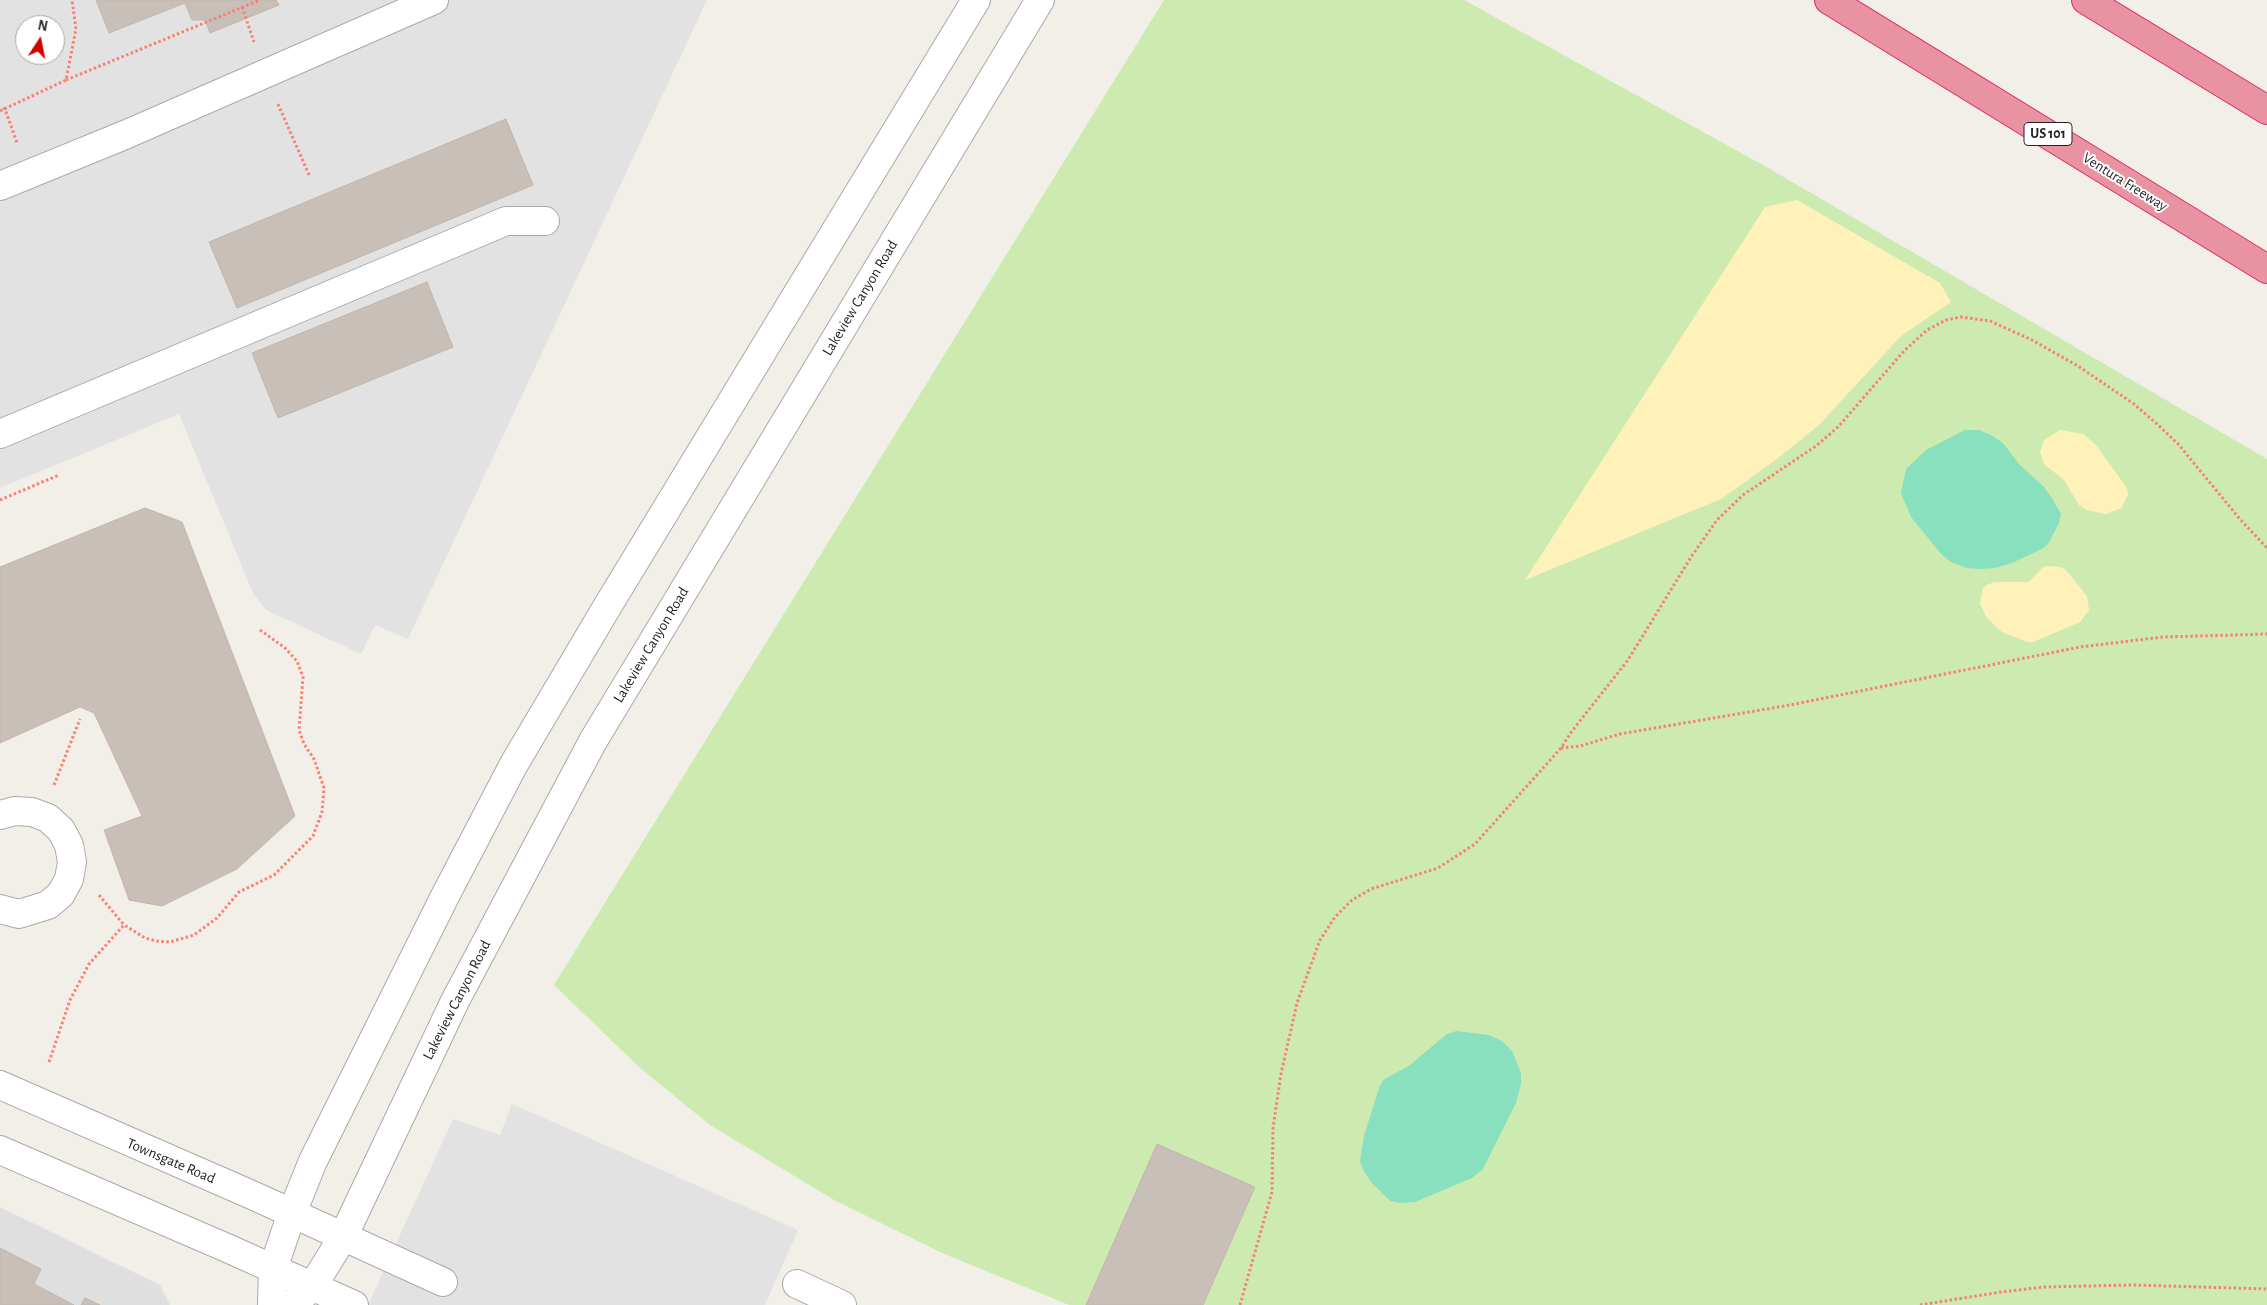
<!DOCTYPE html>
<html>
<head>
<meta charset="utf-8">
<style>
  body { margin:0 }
  #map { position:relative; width:2267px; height:1305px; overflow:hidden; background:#f2efe9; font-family:"Alegreya Sans",sans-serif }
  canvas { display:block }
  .north { position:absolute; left:15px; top:15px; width:50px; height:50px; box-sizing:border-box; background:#fff; border:1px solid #a7a7a7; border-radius:50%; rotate:11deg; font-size:14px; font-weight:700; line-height:20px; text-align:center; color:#222 }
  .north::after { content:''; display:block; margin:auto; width:18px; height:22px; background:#d40000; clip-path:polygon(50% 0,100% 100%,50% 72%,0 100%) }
</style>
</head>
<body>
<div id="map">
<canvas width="2267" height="1305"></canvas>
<div class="north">N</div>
</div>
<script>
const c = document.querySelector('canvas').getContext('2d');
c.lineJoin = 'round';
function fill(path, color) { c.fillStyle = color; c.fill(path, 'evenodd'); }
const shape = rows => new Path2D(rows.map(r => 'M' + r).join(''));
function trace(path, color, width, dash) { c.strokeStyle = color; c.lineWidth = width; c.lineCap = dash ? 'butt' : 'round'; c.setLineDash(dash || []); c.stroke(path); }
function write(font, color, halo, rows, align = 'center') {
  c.font = font + ' "Alegreya Sans",sans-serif'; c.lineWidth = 4; c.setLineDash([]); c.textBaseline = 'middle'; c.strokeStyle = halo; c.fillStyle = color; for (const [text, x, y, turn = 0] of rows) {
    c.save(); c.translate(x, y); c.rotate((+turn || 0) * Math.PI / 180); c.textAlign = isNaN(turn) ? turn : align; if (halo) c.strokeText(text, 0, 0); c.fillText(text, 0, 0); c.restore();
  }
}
fill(shape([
  [0,1207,160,1285,170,1305,0,1305]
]), '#e0dfdf');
fill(shape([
  [1164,0,1464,0,1763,165,2267,459,2267,1305,1069,1305,942,1253,834,1200,710,1125,640,1068,554,985]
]), '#cdebb0');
fill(shape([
  [1797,200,1940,283,1951,302,1901,336,1819,425,1777,459,1721,499,1525,580,1765,207],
  [2060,430,2083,434,2096,445,2127,488,2128,495,2121,508,2106,514,2086,510,2079,505,2064,480,2044,464,2040,452,2044,440],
  [2048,566,2060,567,2066,570,2087,596,2089,610,2080,622,2033,642,2027,642,2002,632,1987,618,1980,604,1983,588,1987,585,1994,582,2028,582,2032,579,2043,567]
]), '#fff1ba');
fill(shape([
  [1965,430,1979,430,1991,435,2003,443,2019,464,2044,487,2053,500,2061,514,2059,523,2048,544,2042,549,2012,563,1995,568,1981,569,1967,568,1951,562,1942,555,1911,517,1901,493,1906,469,1926,450],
  [1456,1031,1489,1035,1502,1041,1512,1051,1521,1073,1521,1084,1516,1103,1483,1169,1472,1178,1415,1202,1401,1203,1390,1201,1371,1182,1363,1170,1360,1161,1364,1136,1379,1088,1383,1080,1410,1065,1447,1034]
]), '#88e0be');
fill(shape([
  [0,0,707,0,408,639,375,625,361,654,266,610,253,593,179,414,0,488],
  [25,25,55,25,55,55,25,55],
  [512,1104,798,1230,765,1305,368,1305,453,1119,500,1135]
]), '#e2e2e2');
const building = shape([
  [96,0,276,0,279,5,210,33,205,20,192,20,185,3,109,33,96,0],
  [506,119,533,185,237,308,209,242,506,119],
  [427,282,453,347,278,418,252,353,427,282],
  [145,508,182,522,295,816,237,869,162,906,129,900,104,830,142,816,94,713,80,707,0,743,0,567,145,508],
  [1157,1144,1255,1187,1203,1305,1086,1305,1157,1144],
  [0,1248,41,1269,34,1284,74,1305,0,1305,0,1248],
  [85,1298,100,1305,81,1305,85,1298]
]);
fill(building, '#c7bfb8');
trace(building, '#c4b6ab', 1);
const minor = shape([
  [0,186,127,134,434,0],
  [0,434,506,221,545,221],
  [0,815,15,811,32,812,48,818,61,830,69,845,72,862,69,879,61,894,48,905,19,914,0,909],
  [0,1085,252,1195,443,1282],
  [0,1150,227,1248,354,1305],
  [797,1284,842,1305],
  [272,1305,273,1269,292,1213,313,1161,445,896,514,764,607,607,976,0],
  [292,1305,312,1287,343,1237,455,1001,593,741,1040,0]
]);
const highway = shape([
  [1829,0,2267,269],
  [2086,0,2267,110]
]);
trace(minor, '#a9a9a9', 30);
trace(highway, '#dc2a67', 30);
trace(shape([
  [242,7,254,42],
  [66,80,260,0],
  [278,104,310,177],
  [3,108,5,109,17,143],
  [0,111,66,80,76,29,72,0],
  [0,500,59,475],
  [1561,748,1580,746,1620,734,1790,705,2080,647,2163,637,2267,634],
  [54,785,80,719],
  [99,895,124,925],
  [49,1062,70,1000,89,964,124,925,145,938,156,941,170,942,194,935,217,918,239,892,274,875,313,836,322,812,324,788,314,759,304,744,299,730,303,677,297,661,285,648,260,630],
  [1240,1305,1272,1192,1273,1128,1281,1074,1297,1003,1320,940,1335,917,1352,900,1371,889,1438,868,1475,844,1561,748,1572,731,1628,660,1691,557,1717,520,1743,495,1816,446,1838,427,1904,351,1927,330,1946,320,1961,317,1990,321,2032,340,2078,366,2134,404,2157,424,2179,445,2239,518,2267,548],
  [1920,1305,2001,1292,2044,1287,2134,1285,2267,1289]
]), '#fa8072', 3, [2.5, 2.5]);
trace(minor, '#fff', 28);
trace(highway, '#e892a2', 28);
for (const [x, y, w] of [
  [2048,134,48]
]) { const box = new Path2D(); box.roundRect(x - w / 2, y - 11.5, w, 23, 4); c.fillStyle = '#fff'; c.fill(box); trace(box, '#222', 1); }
write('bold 14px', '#222', null, [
  ["US 101",2048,134]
]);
write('15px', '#222', '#fff', [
  ["Ventura Freeway",2125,182,32],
  ["Lakeview Canyon Road",860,298,-59],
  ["Lakeview Canyon Road",651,645,-59],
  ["Lakeview Canyon Road",457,1000,-63],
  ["Townsgate Road",171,1161,23]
]);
</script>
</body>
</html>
